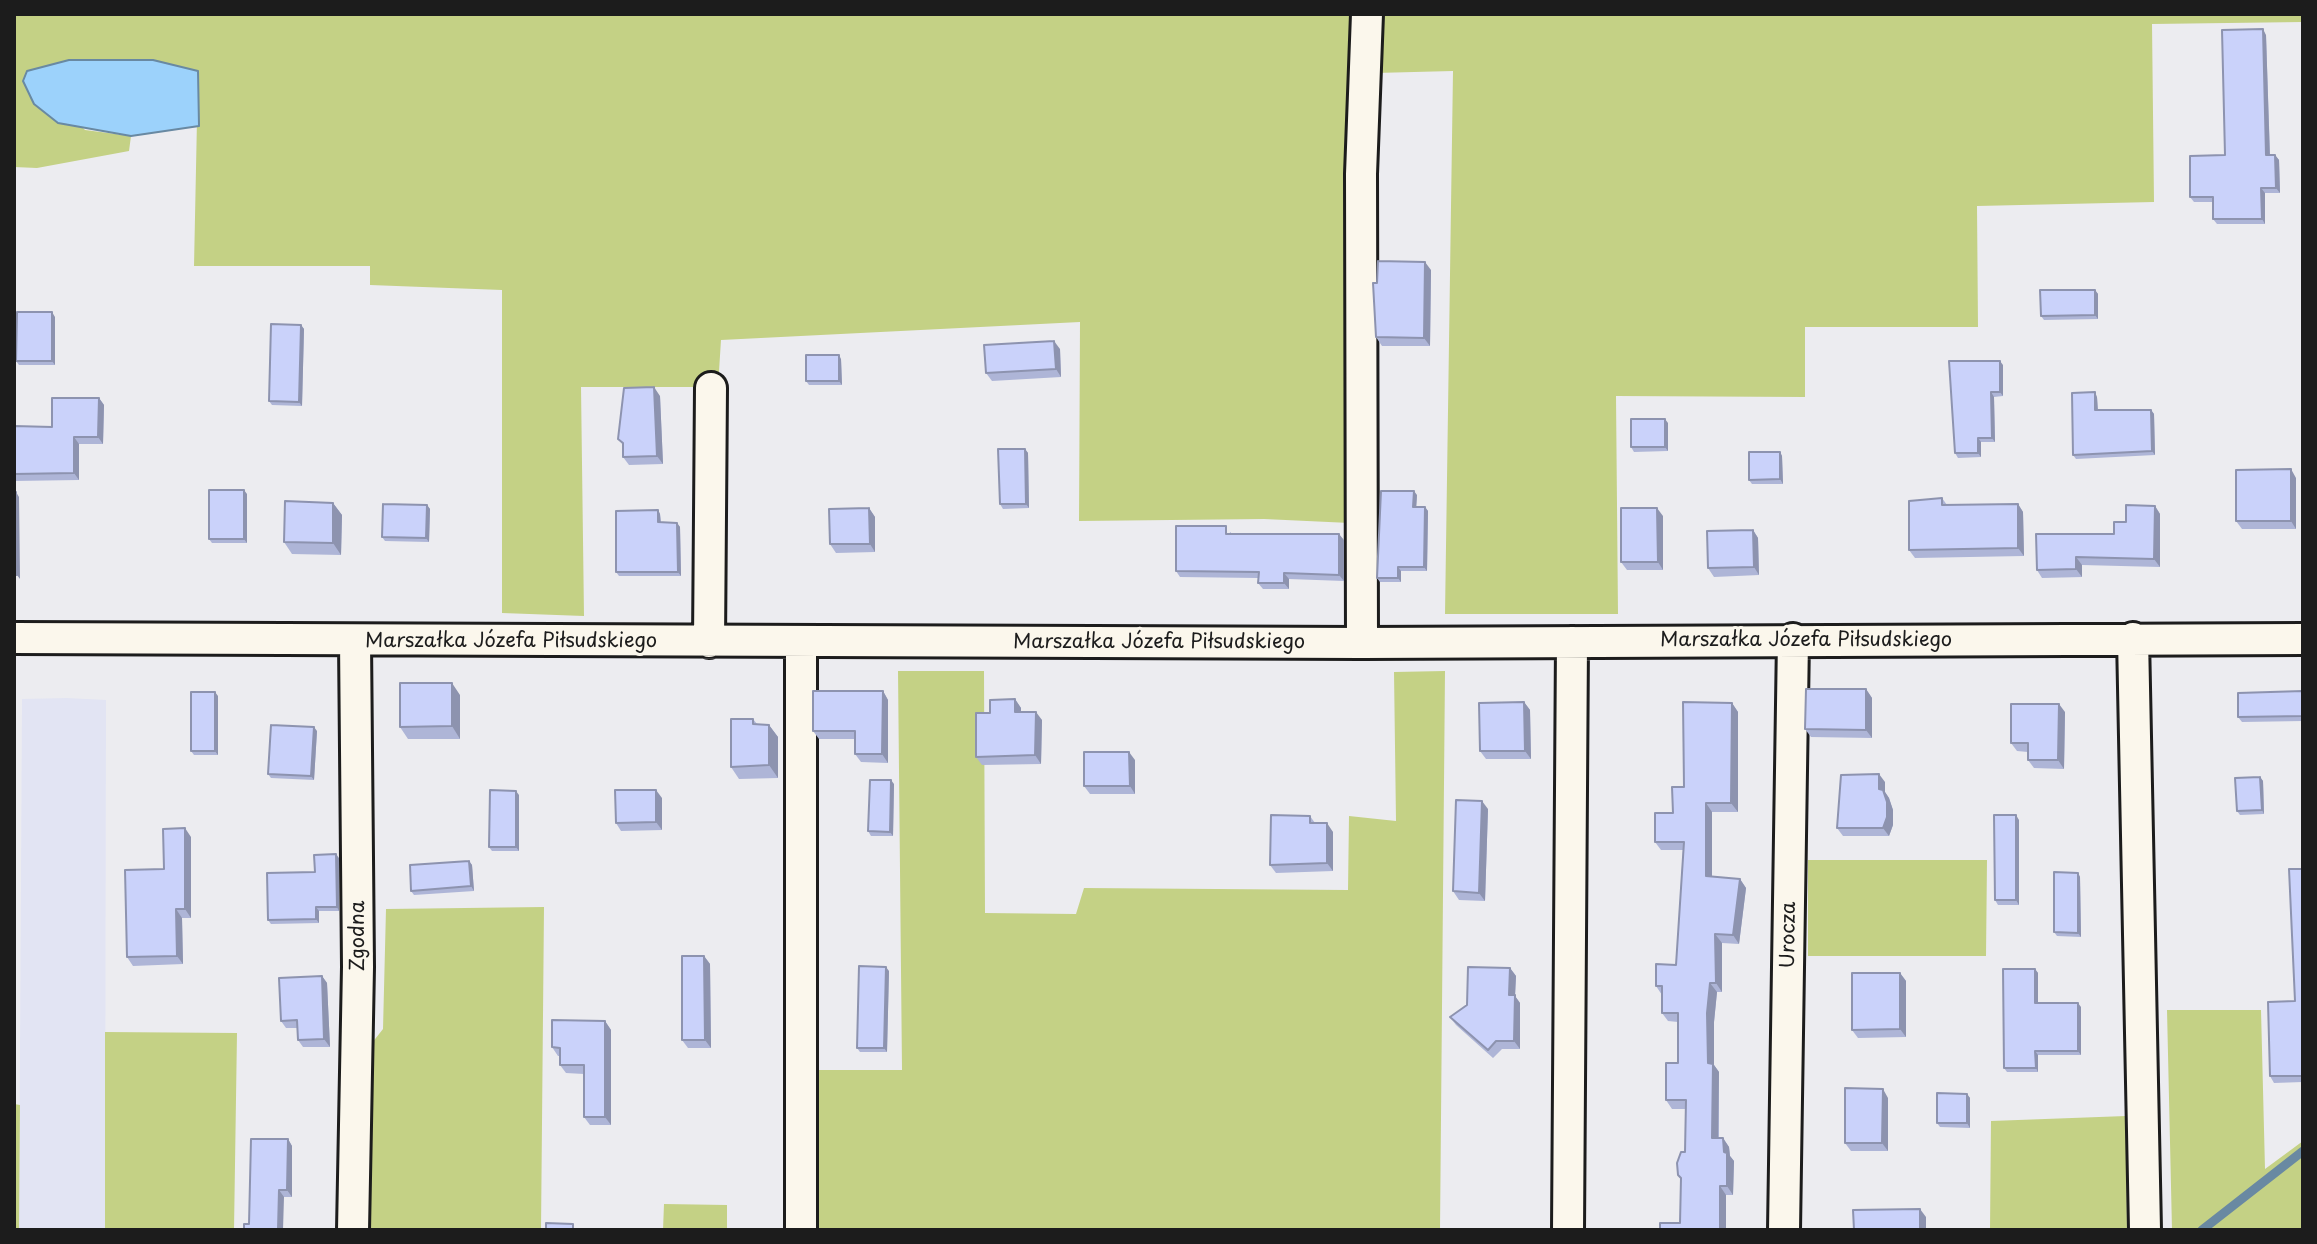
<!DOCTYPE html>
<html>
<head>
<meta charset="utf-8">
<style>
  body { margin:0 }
  #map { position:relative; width:2317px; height:1244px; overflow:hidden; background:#ececf0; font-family:"Playpen Sans",sans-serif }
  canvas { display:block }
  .frame { position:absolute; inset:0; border:16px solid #1c1c1c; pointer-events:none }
</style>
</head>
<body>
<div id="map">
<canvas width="2317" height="1244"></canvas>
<div class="frame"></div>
</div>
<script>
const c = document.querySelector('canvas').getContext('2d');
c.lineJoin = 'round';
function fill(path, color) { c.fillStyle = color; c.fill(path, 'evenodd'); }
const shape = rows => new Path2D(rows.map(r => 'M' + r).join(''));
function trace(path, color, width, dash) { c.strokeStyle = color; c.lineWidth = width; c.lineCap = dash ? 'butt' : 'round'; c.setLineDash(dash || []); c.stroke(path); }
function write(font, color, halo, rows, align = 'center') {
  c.font = font + ' "Playpen Sans",sans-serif'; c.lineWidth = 6; c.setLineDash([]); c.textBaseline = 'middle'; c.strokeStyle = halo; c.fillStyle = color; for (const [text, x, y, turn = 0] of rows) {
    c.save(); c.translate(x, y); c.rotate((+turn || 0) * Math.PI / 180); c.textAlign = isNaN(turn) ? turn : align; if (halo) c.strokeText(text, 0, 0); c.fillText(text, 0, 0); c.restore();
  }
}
fill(shape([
  [67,698,106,700,105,1230,19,1230,22,699]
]), '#e2e4f3');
fill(shape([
  [14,14,1356,14,1350,523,1264,519,1079,521,1080,322,721,340,718,387,581,387,584,616,502,613,502,290,370,285,370,266,194,266,198,71,69,60,27,71,85,130,131,136,129,151,37,168,14,167],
  [1377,14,2303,14,2303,22,2152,24,2154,202,1977,206,1978,327,1805,327,1805,397,1616,396,1618,614,1445,614,1453,71,1375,73],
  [898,671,984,671,985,913,1076,914,1084,888,1348,890,1349,816,1396,821,1394,672,1445,671,1440,1230,813,1230,813,1070,902,1070],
  [1808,860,1987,860,1986,956,1808,956],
  [544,907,541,1230,367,1230,368,1048,383,1029,386,909],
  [2167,1010,2261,1010,2265,1169,2303,1141,2303,1230,2172,1230],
  [105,1032,237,1033,234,1230,105,1230],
  [14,1104,20,1105,19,1230,14,1230],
  [2126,1116,2127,1230,1990,1230,1991,1121],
  [664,1204,727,1205,727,1230,663,1230]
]), '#c4d185');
const water = shape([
  [69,60,153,60,198,71,199,126,131,136,58,123,34,104,23,81,27,71,69,60]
]);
fill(water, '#9cd2fb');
trace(water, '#6989a2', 2);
trace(shape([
  [2202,1230,2303,1151]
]), '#6989a2', 9);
const minor = shape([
  [14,638,1362,643,2303,639],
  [2133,638,2145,1230],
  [801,641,801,1230],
  [709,642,711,388],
  [1362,643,1361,174,1367,14],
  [353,1230,358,967,355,641],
  [1568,1230,1572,642],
  [1784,1230,1793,639]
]);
trace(minor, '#1c1c1c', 36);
trace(minor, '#fbf7ec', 30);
fill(shape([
  [2266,35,2270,155,2275,155,2279,160,2280,193,2265,193,2265,224,2217,224,2213,219,2213,202,2194,202,2190,197,2225,155],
  [1431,270,1430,346,1382,346,1376,337],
  [2095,290,2098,294,2098,319,2044,320,2041,316],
  [55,317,55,365,19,365,16,361],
  [301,325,304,329,302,406,272,405,269,401],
  [1060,349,1061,377,992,381,986,373],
  [841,359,842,385,809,385,806,381],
  [2003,365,2003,396,1994,397,1995,442,1981,442,1981,457,1958,458,1955,453],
  [660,396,663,464,629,465,623,457,623,445,618,439],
  [2097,397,2098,410,2151,410,2154,414,2155,455,2076,459,2073,455],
  [99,398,104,405,103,444,79,444,79,480,14,481,14,426,52,427],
  [1668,423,1668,451,1634,452,1631,447],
  [1025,449,1028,453,1029,508,1003,509,1000,504],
  [1780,452,1782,456,1783,484,1752,484,1749,480],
  [2296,478,2296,529,2242,529,2236,521],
  [247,494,247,543,212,543,209,539],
  [1417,495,1416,507,1425,507,1428,511,1427,571,1401,571,1401,582,1380,582,1377,578],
  [1942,498,1947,505,2018,504,2023,512,2024,556,1915,558,1909,550],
  [333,503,342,515,341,555,292,554,284,542],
  [427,505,430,509,429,542,385,541,382,537],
  [2155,506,2160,514,2160,567,2082,565,2082,577,2042,578,2037,570,2114,534,2126,522],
  [869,508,875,517,875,552,836,553,830,544],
  [658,510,660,514,661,522,677,523,680,527,681,576,619,576,616,572],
  [1663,516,1663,570,1627,570,1621,562],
  [1753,530,1758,538,1759,575,1714,577,1708,568],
  [1231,532,1231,534,1344,540,1344,581,1289,579,1289,589,1263,589,1258,583,1258,578,1180,577,1176,571],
  [1866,689,1872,698,1872,738,1811,737,1805,729],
  [883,691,888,700,888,763,861,762,855,754,855,739,819,739,813,731],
  [2303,691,2303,721,2242,722,2238,717],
  [460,695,460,739,408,739,400,727],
  [218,696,218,755,194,755,191,751],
  [1015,699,1021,708,1021,712,1042,720,1041,764,982,765,976,757,990,713],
  [1524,702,1530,710,1531,759,1486,759,1480,751],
  [1732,703,1738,712,1738,812,1712,812,1712,877,1740,879,1746,888,1739,944,1722,943,1722,992,1717,992,1714,1022,1714,1065,1719,1072,1719,1138,1723,1138,1729,1147,1730,1156,1734,1161,1733,1195,1726,1195,1680,1223,1681,1180,1678,1175,1685,1152,1686,1109,1672,1109,1666,1100,1678,1063,1678,1022,1668,1021,1662,1013,1662,995,1656,986,1676,965,1683,850,1661,850,1655,842,1673,813,1684,787],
  [2065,712,2064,769,2034,768,2028,760,2028,752,2017,751,2011,743],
  [753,719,757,724,769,725,778,737,778,778,739,779,731,767],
  [317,731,314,780,271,778,268,774],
  [1135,760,1135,794,1090,794,1084,786],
  [2260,777,2263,781,2264,814,2240,815,2237,811],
  [1885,782,1885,792,1889,798,1893,810,1893,825,1889,836,1843,836,1837,828],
  [894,784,893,836,871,836,868,831],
  [519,795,519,851,492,851,489,847],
  [662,798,662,830,621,831,616,823],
  [1488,809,1485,901,1459,900,1453,891],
  [1310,816,1315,823,1333,832,1333,871,1276,873,1270,865],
  [2019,820,2019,905,1998,905,1995,900],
  [191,837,191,918,182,918,183,964,133,966,127,957,164,869],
  [339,858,339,911,319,911,319,923,271,924,268,920,315,872],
  [469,861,472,865,474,891,414,895,411,891],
  [2303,869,2303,1082,2274,1083,2270,1076,2295,1001],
  [2078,873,2080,877,2081,937,2057,936,2054,932],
  [704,956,710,964,711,1048,688,1048,682,1040],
  [1510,968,1516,976,1515,996,1520,1003,1520,1049,1502,1049,1493,1058,1456,1025,1450,1017,1467,1005],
  [2035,969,2038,973,2038,1003,2081,1007,2081,1055,2038,1055,2038,1072,2007,1072,2004,1068],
  [889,971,887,1052,860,1052,857,1048],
  [1900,973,1906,981,1906,1037,1858,1038,1852,1030],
  [322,976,327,983,330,1047,303,1047,298,1040,297,1028,286,1028,281,1021],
  [605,1021,611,1030,611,1125,590,1125,584,1117,584,1074,566,1073,560,1065,560,1056,558,1056,552,1047],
  [1967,1094,1970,1098,1970,1128,1940,1127,1937,1123],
  [1888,1098,1888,1151,1851,1151,1845,1143],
  [288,1139,292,1146,292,1197,284,1197,249,1224]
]), '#aeb5d7');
fill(shape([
  [2263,29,2266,35,2270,160,2266,155],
  [2275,155,2279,160,2280,193,2276,188],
  [2261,188,2265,193,2265,224,2262,219],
  [1425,262,1431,270,1430,346,1424,338],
  [2095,290,2098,294,2098,319,2095,315],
  [52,312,55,317,55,365,52,361],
  [301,325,304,329,302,406,299,402],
  [1054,341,1060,349,1061,377,1056,369],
  [839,355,841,359,842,385,839,381],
  [2000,361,2003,365,2003,396,2000,392],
  [654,387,660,396,663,464,657,456],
  [1991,392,1994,397,1995,442,1992,438],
  [2095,392,2097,397,2098,414,2095,410],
  [99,398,104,405,103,444,98,437],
  [2151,410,2154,414,2155,455,2152,451],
  [1665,419,1668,423,1668,451,1665,447],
  [74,437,79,444,79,480,74,473],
  [1978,438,1981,442,1981,457,1978,453],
  [1025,449,1028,453,1029,508,1026,504],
  [1780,452,1782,456,1783,484,1780,479],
  [2291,469,2296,478,2296,529,2291,521],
  [244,490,247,494,247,543,244,539],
  [1414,491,1417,495,1416,511,1413,507],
  [16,492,19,497,20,579,17,575],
  [333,503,342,515,341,555,333,543],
  [2018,504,2023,512,2024,556,2018,548],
  [427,505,430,509,429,542,426,538],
  [2155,506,2160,514,2160,567,2154,559],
  [1425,507,1428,511,1427,571,1424,567],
  [869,508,875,517,875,552,870,544],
  [1657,508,1663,516,1663,570,1658,562],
  [658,510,660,514,661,527,658,522],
  [677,523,680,527,681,576,678,572],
  [1753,530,1758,538,1759,575,1754,567],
  [1339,534,1344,540,1344,581,1339,575],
  [2076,557,2082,565,2082,577,2076,569],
  [1398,567,1401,571,1401,582,1398,578],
  [1284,573,1289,579,1289,589,1284,583],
  [452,683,460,695,460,739,452,726],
  [1866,689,1872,698,1872,738,1866,730],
  [883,691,888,700,888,763,882,754],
  [215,692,218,696,218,755,215,751],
  [1015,699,1021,708,1021,720,1015,712],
  [1524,702,1530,710,1531,759,1525,751],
  [1732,703,1738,712,1738,812,1731,803],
  [2059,704,2065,712,2064,769,2058,760],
  [1036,712,1042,720,1041,764,1035,755],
  [769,725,778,737,778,778,769,765],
  [314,727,317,731,314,780,311,776],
  [1129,752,1135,760,1135,794,1130,786],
  [1879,774,1885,782,1885,792,1889,798,1893,810,1893,825,1889,836,1883,828,1879,789],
  [2260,777,2263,781,2264,814,2262,810],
  [891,780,894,784,893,836,890,832],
  [656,790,662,798,662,830,656,822],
  [516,791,519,795,519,851,516,847],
  [1482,801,1488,809,1485,901,1479,893],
  [1706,803,1712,812,1712,885,1706,876],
  [2016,815,2019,820,2019,905,2016,900],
  [1327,823,1333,832,1333,871,1327,863],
  [185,828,191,837,191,918,185,909],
  [336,854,339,858,339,911,337,907],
  [469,861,472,865,474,891,471,886],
  [2078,873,2080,877,2081,937,2078,933],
  [1740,879,1746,888,1739,944,1733,935],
  [316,907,319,911,319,923,316,919],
  [176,909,182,918,183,964,177,956],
  [1715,934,1722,943,1722,992,1716,983],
  [704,956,710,964,711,1048,705,1040],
  [886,967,889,971,887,1052,884,1048],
  [1510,968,1516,976,1515,996,1520,1003,1520,1049,1514,1041,1509,995],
  [2035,969,2038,973,2038,1007,2035,1003],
  [1900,973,1906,981,1906,1037,1900,1029],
  [322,976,327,983,330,1047,324,1039],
  [1710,983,1717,992,1714,1022,1714,1065,1719,1072,1718,1147,1712,1138,1708,1063,1707,1013],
  [2078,1003,2081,1007,2081,1055,2078,1051],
  [605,1021,611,1030,611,1125,605,1117],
  [2035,1051,2038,1055,2038,1072,2036,1068],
  [1883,1089,1888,1098,1888,1151,1882,1143],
  [1967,1094,1970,1098,1970,1128,1967,1123],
  [1723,1138,1729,1147,1730,1156,1734,1161,1733,1195,1727,1186],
  [288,1139,292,1146,292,1197,287,1190],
  [1720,1186,1726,1195,1726,1230,1720,1230],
  [279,1190,284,1197,283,1230,278,1230],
  [1920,1209,1926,1217,1926,1230,1920,1230]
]), '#8d93af');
const building = shape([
  [2263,29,2266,155,2275,155,2276,188,2261,188,2262,219,2213,219,2213,197,2190,197,2190,156,2225,155,2222,30,2263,29],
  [1378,261,1425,262,1424,338,1376,337,1373,283,1377,283,1378,261],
  [2040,290,2095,290,2095,315,2041,316,2040,290],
  [17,312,52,312,52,361,16,361,17,312],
  [271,324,301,325,299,402,269,401,271,324],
  [1054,341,1056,369,986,373,984,345,1054,341],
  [806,355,839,355,839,381,806,381,806,355],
  [1949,361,2000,361,2000,392,1991,392,1992,438,1978,438,1978,453,1955,453,1949,361],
  [654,387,657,456,623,457,623,443,618,439,624,388,654,387],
  [2095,392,2095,410,2151,410,2152,451,2073,455,2072,393,2095,392],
  [52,398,99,398,98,437,74,437,74,473,14,474,14,426,52,427,52,398],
  [1631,419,1665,419,1665,447,1631,447,1631,419],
  [998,449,1025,449,1026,504,1000,504,998,449],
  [1749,452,1780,452,1780,479,1749,480,1749,452],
  [2291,469,2291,521,2236,521,2236,470,2291,469],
  [209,490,244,490,244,539,209,539,209,490],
  [1381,491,1414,491,1413,507,1425,507,1424,567,1398,567,1398,578,1377,578,1381,491],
  [14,492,16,492,17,575,14,575,14,492],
  [1942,498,1942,505,2018,504,2018,548,1909,550,1909,501,1942,498],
  [285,501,333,503,333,543,284,542,285,501],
  [383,504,427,505,426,538,382,537,383,504],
  [2126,505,2155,506,2154,559,2076,557,2076,569,2037,570,2036,534,2114,534,2114,522,2126,522,2126,505],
  [869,508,870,544,830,544,829,509,869,508],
  [1621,508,1657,508,1658,562,1621,562,1621,508],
  [658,510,658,522,677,523,678,572,616,572,616,511,658,510],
  [1176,526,1226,526,1226,534,1339,534,1339,575,1284,573,1284,583,1258,583,1259,572,1176,571,1176,526],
  [1753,530,1754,567,1708,568,1707,531,1753,530],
  [400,683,452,683,452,726,400,727,400,683],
  [1806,689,1866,689,1866,730,1805,729,1806,689],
  [813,691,883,691,882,754,855,754,855,731,813,731,813,691],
  [2303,691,2303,716,2238,717,2238,693,2303,691],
  [191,692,215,692,215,751,191,751,191,692],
  [1015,699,1015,712,1036,712,1035,755,976,757,976,713,990,713,990,700,1015,699],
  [1524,702,1525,751,1480,751,1479,703,1524,702],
  [1683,702,1732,703,1731,803,1706,803,1706,876,1740,879,1733,935,1715,934,1716,983,1710,983,1707,1013,1708,1063,1713,1064,1712,1138,1723,1138,1724,1152,1727,1153,1727,1186,1720,1186,1720,1230,1660,1230,1660,1223,1680,1223,1681,1178,1678,1175,1677,1163,1681,1152,1685,1152,1686,1100,1666,1100,1666,1063,1678,1063,1678,1013,1662,1013,1662,986,1656,986,1656,964,1676,965,1684,842,1655,842,1655,813,1673,813,1672,787,1684,787,1683,702],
  [2011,704,2059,704,2058,760,2028,760,2028,743,2011,743,2011,704],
  [731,719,753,719,753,724,769,725,769,765,731,767,731,719],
  [271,725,314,727,311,776,268,774,271,725],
  [1084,752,1129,752,1130,786,1084,786,1084,752],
  [1879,774,1879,789,1883,790,1887,802,1887,817,1883,828,1837,828,1841,775,1879,774],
  [2260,777,2262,810,2237,811,2235,778,2260,777],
  [870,780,891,780,890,832,868,831,870,780],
  [490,790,516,791,516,847,489,847,490,790],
  [615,790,656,790,656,822,616,823,615,790],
  [1456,800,1482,801,1479,893,1453,891,1456,800],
  [1271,815,1310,816,1310,823,1327,823,1327,863,1270,865,1271,815],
  [1994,815,2016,815,2016,900,1995,900,1994,815],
  [185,828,185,909,176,909,177,956,127,957,125,870,164,869,163,829,185,828],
  [336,854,337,907,316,907,316,919,268,920,267,873,315,872,314,855,336,854],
  [469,861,471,886,411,891,410,865,469,861],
  [2289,869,2303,869,2303,1076,2270,1076,2268,1002,2295,1001,2289,869],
  [2054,872,2078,873,2078,933,2054,932,2054,872],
  [682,956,704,956,705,1040,682,1040,682,956],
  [859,966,886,967,884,1048,857,1048,859,966],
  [1468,967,1510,968,1509,995,1515,995,1514,1041,1496,1041,1488,1050,1450,1017,1467,1005,1468,967],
  [2003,969,2035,969,2035,1003,2078,1003,2078,1051,2035,1051,2036,1068,2004,1068,2003,969],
  [1852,973,1900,973,1900,1029,1852,1030,1852,973],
  [322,976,324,1039,298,1040,297,1020,281,1021,279,978,322,976],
  [552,1020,605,1021,605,1117,584,1117,584,1065,560,1065,560,1048,552,1047,552,1020],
  [1845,1088,1883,1089,1882,1143,1845,1143,1845,1088],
  [1937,1093,1967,1094,1967,1123,1937,1123,1937,1093],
  [251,1139,288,1139,287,1190,279,1190,278,1230,244,1230,244,1224,249,1224,251,1139],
  [1920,1209,1920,1230,1854,1230,1853,1210,1920,1209],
  [546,1223,573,1224,573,1230,546,1230,546,1223]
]);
fill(building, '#cad2fa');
trace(building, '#8d93af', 2);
write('20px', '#1c1c1c', '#fbf7ec', [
  ["Marszałka Józefa Piłsudskiego",1806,640],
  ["Marszałka Józefa Piłsudskiego",511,641],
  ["Marszałka Józefa Piłsudskiego",1159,642],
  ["Urocza",1789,935,-89],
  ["Zgodna",358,936,-90]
]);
</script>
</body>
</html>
